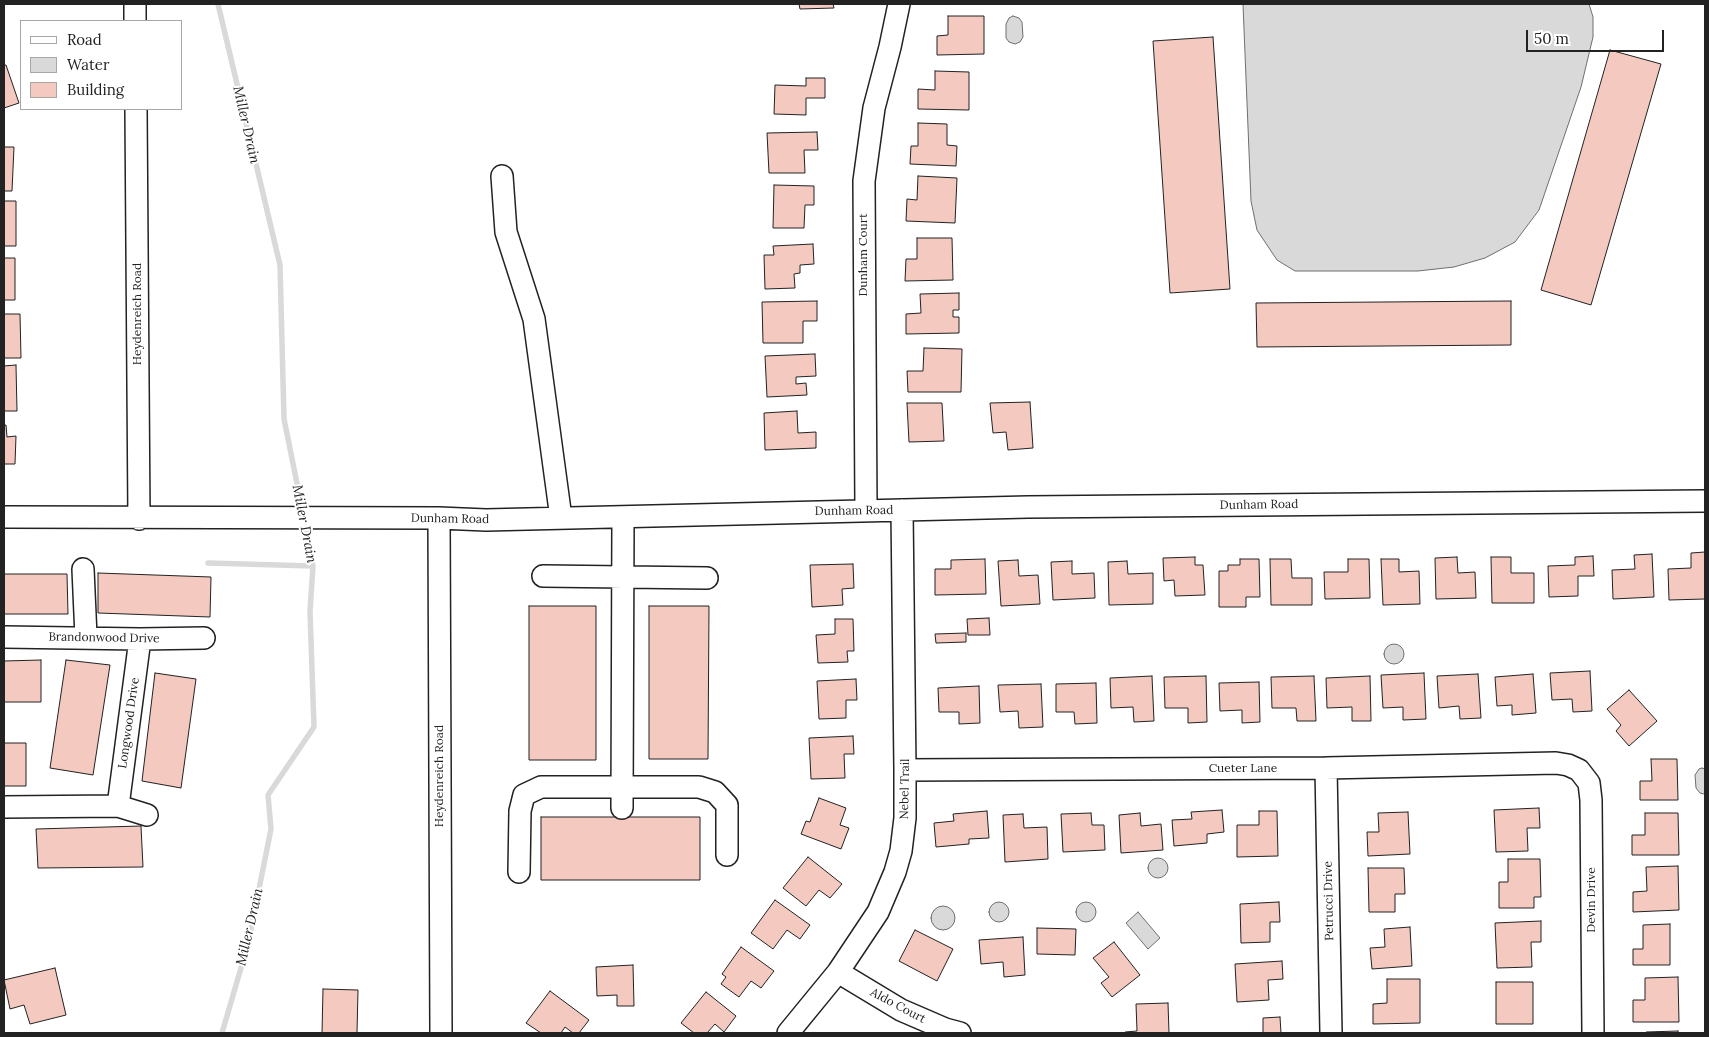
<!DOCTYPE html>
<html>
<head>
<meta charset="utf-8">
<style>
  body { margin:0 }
  #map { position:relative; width:1709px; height:1037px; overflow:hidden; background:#fff; font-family:Lora,serif }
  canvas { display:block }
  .frame { position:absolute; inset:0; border:5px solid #222; pointer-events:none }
  .legend { position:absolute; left:20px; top:20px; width:162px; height:90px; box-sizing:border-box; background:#fff; border:1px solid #a7a7a7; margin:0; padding:6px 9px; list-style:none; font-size:15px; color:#222 }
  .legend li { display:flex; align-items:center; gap:10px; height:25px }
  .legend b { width:25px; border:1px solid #a7a7a7 }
  .scale { position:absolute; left:1526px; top:30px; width:138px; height:22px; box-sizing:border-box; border:2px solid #222; border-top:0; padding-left:6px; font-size:15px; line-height:18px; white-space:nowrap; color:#222; -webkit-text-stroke:4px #fff; paint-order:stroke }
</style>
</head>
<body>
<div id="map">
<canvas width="1709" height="1037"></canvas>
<div class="frame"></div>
<ul class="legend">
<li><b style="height:6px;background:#fff"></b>Road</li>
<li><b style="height:14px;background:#d9d9d9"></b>Water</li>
<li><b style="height:14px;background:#f3c9c0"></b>Building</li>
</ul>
<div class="scale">50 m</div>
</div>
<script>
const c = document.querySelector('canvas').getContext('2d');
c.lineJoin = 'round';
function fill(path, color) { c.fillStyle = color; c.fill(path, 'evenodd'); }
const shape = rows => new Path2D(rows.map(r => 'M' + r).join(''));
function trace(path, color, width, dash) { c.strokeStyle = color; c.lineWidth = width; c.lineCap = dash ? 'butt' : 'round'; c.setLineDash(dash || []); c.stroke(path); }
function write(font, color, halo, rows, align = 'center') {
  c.font = font + ' Lora,serif'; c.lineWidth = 4; c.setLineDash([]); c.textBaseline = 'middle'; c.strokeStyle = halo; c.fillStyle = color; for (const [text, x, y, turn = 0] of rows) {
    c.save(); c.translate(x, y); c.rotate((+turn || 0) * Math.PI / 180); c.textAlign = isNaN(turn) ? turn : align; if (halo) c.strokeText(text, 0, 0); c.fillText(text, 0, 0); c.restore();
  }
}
const water = shape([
  [1243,4,1589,4,1593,17,1593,37,1581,87,1539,210,1515,242,1485,258,1454,267,1418,271,1295,271,1277,260,1257,230,1251,201,1243,4],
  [1013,16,1019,18,1022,22,1023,37,1020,42,1015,44,1009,42,1006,38,1006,24,1009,18,1013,16],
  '1384 654a10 10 0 1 1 20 0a10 10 0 1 1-20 0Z',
  [1702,768,1705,769,1705,794,1704,794,1700,793,1696,788,1695,775,1699,769,1702,768],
  '1148 868a10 10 0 1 1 20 0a10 10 0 1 1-20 0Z',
  '1076 912a10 10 0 1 1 20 0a10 10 0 1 1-20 0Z',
  '989 912a10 10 0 1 1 20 0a10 10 0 1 1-20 0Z',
  '931 918a12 12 0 1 1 24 0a12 12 0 1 1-24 0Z',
  [1138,912,1160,938,1148,949,1126,923,1138,912]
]);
fill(water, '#d9d9d9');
trace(water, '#6f6f6f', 1);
trace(shape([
  [218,4,280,265,284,419,303,513],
  [208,563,313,566],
  [222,1033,248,944,271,829,268,795,314,727,310,611,313,566,304,522]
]), '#d9d9d9', 5.5);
const building = shape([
  [799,4,833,4,834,8,800,9,799,4],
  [948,16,984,16,984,54,937,55,937,36,948,35,948,16],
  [1213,37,1230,289,1170,293,1153,41,1213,37],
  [1610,50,1661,64,1591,305,1541,290,1610,50],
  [4,65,6,65,19,103,4,108,4,65],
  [935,71,969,72,969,110,918,109,918,89,935,90,935,71],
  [806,78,825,78,825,98,806,98,806,115,774,114,775,85,806,86,806,78],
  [918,123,947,124,947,145,957,146,956,166,910,164,911,146,918,146,918,123],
  [817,132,818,150,804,150,805,173,769,173,767,133,817,132],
  [4,147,14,147,12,191,4,191,4,147],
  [918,176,957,178,955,223,906,221,907,199,917,200,918,176],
  [774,185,814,186,814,205,805,205,804,228,773,228,774,185],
  [4,201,16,201,16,246,4,246,4,201],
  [917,238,952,238,953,280,905,281,906,259,917,259,917,238],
  [813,244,814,264,800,265,800,273,794,274,795,288,765,289,764,255,774,255,773,246,813,244],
  [4,258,15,258,15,300,4,300,4,258],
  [959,293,959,310,953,310,953,317,959,317,959,333,906,334,906,314,921,313,920,294,959,293],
  [817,301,817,321,803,321,803,343,763,343,762,302,817,301],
  [1511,301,1511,345,1257,347,1256,303,1511,301],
  [4,314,20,314,21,358,4,358,4,314],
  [924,348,962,349,961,392,908,392,907,371,923,371,924,348],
  [815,354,816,376,796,377,796,384,806,383,807,395,767,397,765,356,815,354],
  [16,365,17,411,4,411,4,366,16,365],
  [1030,402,1033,448,1008,450,1006,432,993,433,990,403,1030,402],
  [907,403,942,403,944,441,909,442,907,403],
  [797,411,798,433,816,432,816,448,765,450,764,413,797,411],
  [4,425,6,425,7,437,16,436,15,464,4,464,4,425],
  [1705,552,1705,599,1669,600,1668,569,1691,568,1691,553,1705,552],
  [1652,554,1654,597,1613,599,1612,570,1635,569,1634,555,1652,554],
  [1593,556,1594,576,1578,576,1578,596,1549,597,1548,566,1575,565,1575,557,1593,556],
  [1195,557,1195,565,1203,565,1205,595,1175,596,1174,580,1164,581,1163,558,1195,557],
  [1457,557,1458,573,1475,572,1476,598,1436,599,1435,558,1457,557],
  [1491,557,1511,557,1511,573,1534,573,1534,603,1492,603,1491,557],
  [985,559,986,594,935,595,935,569,951,569,951,560,985,559],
  [1240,559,1259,559,1260,597,1246,597,1246,607,1219,607,1219,571,1228,571,1228,565,1240,565,1240,559],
  [1270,559,1291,559,1292,578,1312,578,1312,605,1271,605,1270,559],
  [1348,559,1369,559,1370,598,1325,599,1324,572,1348,572,1348,559],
  [1381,559,1399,559,1399,572,1419,571,1420,604,1383,605,1381,559],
  [1018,560,1019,576,1038,575,1040,604,1001,606,998,561,1018,560],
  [1072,561,1072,574,1094,573,1095,598,1053,600,1051,562,1072,561],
  [1127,561,1128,574,1153,573,1153,604,1109,605,1108,562,1127,561],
  [853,564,854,588,842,589,843,605,812,607,810,565,853,564],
  [98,573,211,577,210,617,98,613,98,573],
  [4,574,67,574,68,614,4,614,4,574],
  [529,606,596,606,596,760,529,760,529,606],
  [649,606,709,606,708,759,649,759,649,606],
  [989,618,990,635,968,635,967,619,989,618],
  [835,619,853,619,854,651,847,651,848,662,818,663,816,635,835,634,835,619],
  [966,633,966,642,936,643,935,634,966,633],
  [41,660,41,702,4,702,4,661,41,660],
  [66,660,110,665,93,775,50,768,66,660],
  [1590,671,1592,711,1573,712,1572,699,1552,700,1550,673,1590,671],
  [155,673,196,679,181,788,142,781,155,673],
  [1424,673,1426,719,1403,720,1403,707,1383,708,1381,675,1424,673],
  [1478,674,1481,718,1460,719,1459,706,1439,708,1437,676,1478,674],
  [1533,674,1536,713,1512,715,1512,705,1497,706,1495,677,1533,674],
  [1152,676,1154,721,1134,722,1133,707,1111,708,1110,678,1152,676],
  [1206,676,1207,722,1188,723,1188,708,1165,708,1164,677,1206,676],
  [1314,676,1316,721,1297,721,1296,708,1272,708,1271,677,1314,676],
  [1370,676,1371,721,1352,721,1352,707,1327,708,1326,678,1370,676],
  [856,679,857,700,846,700,846,718,819,719,817,681,856,679],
  [1259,682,1260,722,1242,723,1242,710,1220,711,1219,683,1259,682],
  [1096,683,1097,723,1075,724,1074,712,1056,712,1056,684,1096,683],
  [1041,684,1043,727,1019,728,1018,711,1000,712,998,685,1041,684],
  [979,686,980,723,959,724,959,712,939,712,938,688,979,686],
  [1629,690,1657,721,1629,746,1616,731,1621,725,1607,709,1629,690],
  [853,736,854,754,844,754,845,778,811,779,809,738,853,736],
  [4,743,26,743,26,786,4,786,4,743],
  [1651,759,1677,759,1678,800,1640,800,1640,781,1652,781,1651,759],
  [819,798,846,808,840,825,849,828,841,849,801,834,806,821,810,822,819,798],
  [1539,808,1540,828,1527,828,1528,851,1496,852,1494,810,1539,808],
  [1222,810,1224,832,1207,834,1207,843,1174,846,1172,820,1192,819,1191,812,1222,810],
  [987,811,989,838,969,839,969,844,936,847,934,823,954,821,953,814,987,811],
  [1259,811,1277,811,1278,856,1237,857,1237,825,1259,825,1259,811],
  [1408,812,1410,854,1368,856,1367,832,1379,832,1378,813,1408,812],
  [1091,813,1092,825,1104,825,1105,850,1063,852,1061,814,1091,813],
  [1140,813,1141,826,1161,824,1163,850,1121,853,1119,815,1140,813],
  [1645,813,1678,813,1679,855,1632,855,1632,835,1645,835,1645,813],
  [1023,814,1024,828,1047,827,1048,859,1005,862,1003,815,1023,814],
  [541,817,700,817,700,880,541,880,541,817],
  [141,826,143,867,38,868,36,829,141,826],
  [808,857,842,884,830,898,819,890,806,906,783,888,808,857],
  [1508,859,1540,859,1541,897,1534,897,1534,908,1499,908,1499,882,1508,882,1508,859],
  [1678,866,1679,910,1633,912,1633,892,1647,891,1646,867,1678,866],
  [1368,868,1404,868,1405,894,1395,894,1395,912,1369,912,1368,868],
  [775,900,810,925,800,939,787,930,773,949,751,933,775,900],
  [1279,902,1280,922,1270,922,1270,942,1241,943,1240,904,1279,902],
  [1541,921,1541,942,1531,942,1532,967,1497,968,1495,923,1541,921],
  [1670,924,1670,965,1633,965,1633,949,1643,949,1643,925,1670,924],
  [1410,927,1412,966,1372,969,1370,948,1385,947,1384,929,1410,927],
  [1037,928,1076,929,1075,955,1037,954,1037,928],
  [915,930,953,949,937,981,899,961,915,930],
  [1023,937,1025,975,1004,977,1003,962,981,964,979,940,1023,937],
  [1114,942,1140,975,1112,997,1101,983,1109,977,1093,958,1114,942],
  [741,947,774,971,761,988,751,981,739,997,721,984,726,977,722,974,741,947],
  [1282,961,1283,979,1268,980,1269,1000,1237,1002,1235,964,1282,961],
  [633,965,634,1006,617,1006,617,995,597,996,596,967,633,965],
  [55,968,66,1015,30,1024,24,1005,10,1009,4,980,55,968],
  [1678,977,1679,1022,1633,1022,1633,1000,1645,1000,1645,978,1678,977],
  [1387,979,1420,979,1420,1023,1373,1024,1373,1004,1387,1003,1387,979],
  [1496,982,1533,982,1533,1024,1496,1024,1496,982],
  [323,989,358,990,357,1033,322,1033,323,989],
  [550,991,589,1020,579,1033,573,1033,565,1027,561,1033,541,1033,526,1023,550,991],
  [706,992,736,1016,724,1032,715,1024,707,1033,694,1033,681,1023,706,992],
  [1168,1003,1169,1033,1125,1033,1125,1032,1137,1031,1136,1004,1168,1003],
  [1280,1017,1281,1033,1263,1033,1263,1018,1280,1017],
  [1678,1031,1678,1033,1646,1033,1646,1032,1678,1031]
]);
fill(building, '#f3c9c0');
trace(building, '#222', 1);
const minor = shape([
  [135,4,135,21],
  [136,109,139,519],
  [502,176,506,232,534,319,561,518],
  [866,510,864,181,874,108,890,47,899,4],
  [4,517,439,518,486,520,1028,507,1705,501],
  [439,518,441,1033],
  [83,569,86,637],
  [543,576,707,578],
  [4,637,140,639,204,638],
  [1326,768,1331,1033],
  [905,770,1326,768,1556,763,1568,765,1579,770,1589,783,1591,800,1593,1033],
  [118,806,140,639],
  [4,807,118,806,147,815],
  [622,808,623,518],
  [519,872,520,811,524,795,541,787,699,787,715,792,727,805,727,855],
  [838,972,901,1010,945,1029,960,1033],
  [788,1033,838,972,878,912,895,872,901,851,905,818,905,770,902,510]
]);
trace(minor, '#222', 24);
trace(minor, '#fff', 21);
write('12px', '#222', '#fff', [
  ["Dunham Court",864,255,-90],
  ["Heydenreich Road",138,314,-90],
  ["Dunham Road",1259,505,-1],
  ["Dunham Road",854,511,-1],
  ["Dunham Road",450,519,1],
  ["Brandonwood Drive",104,638,1],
  ["Longwood Drive",129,723,-82],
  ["Cueter Lane",1243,769],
  ["Heydenreich Road",440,776,-90],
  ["Nebel Trail",905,789,-89],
  ["Devin Drive",1592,900,-90],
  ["Petrucci Drive",1329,901,-91],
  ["Aldo Court",898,1006,28]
]);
write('italic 14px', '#222', '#fff', [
  ["Miller Drain",246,125,77],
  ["Miller Drain",304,524,79],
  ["Miller Drain",250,927,-77]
]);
</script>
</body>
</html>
